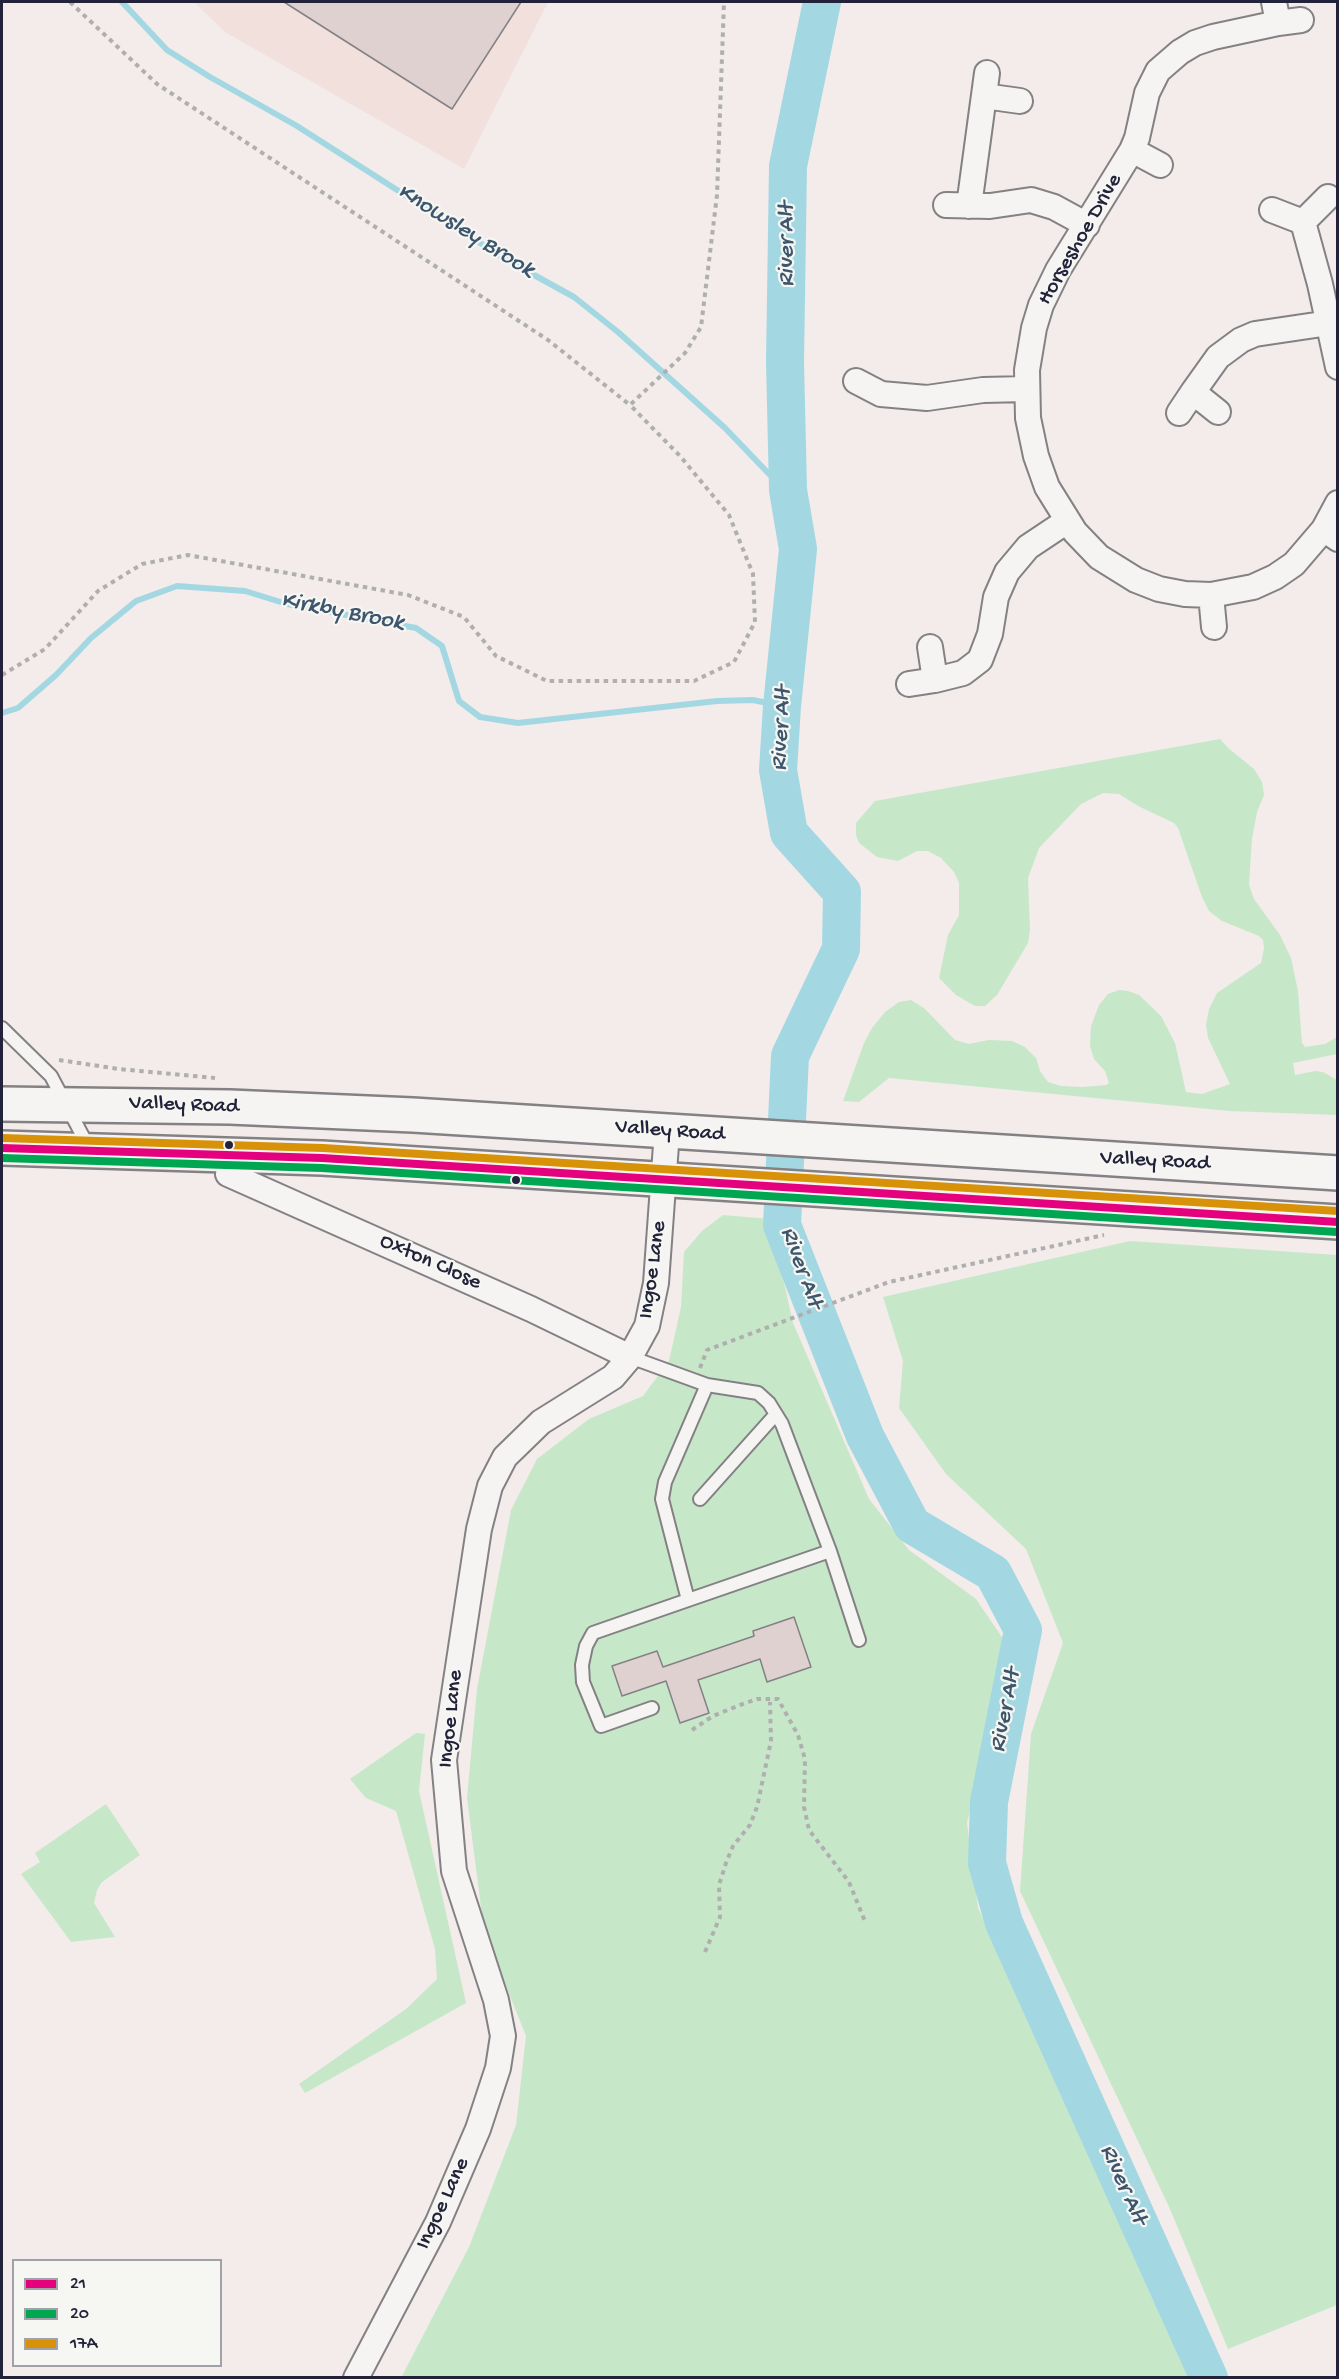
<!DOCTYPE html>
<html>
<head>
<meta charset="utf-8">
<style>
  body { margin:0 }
  #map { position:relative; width:1339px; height:2379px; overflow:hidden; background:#f3ecea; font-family:"Gochi Hand",sans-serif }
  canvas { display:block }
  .frame { position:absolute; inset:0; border:3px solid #22223b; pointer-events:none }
  .legend { position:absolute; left:12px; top:2259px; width:210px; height:108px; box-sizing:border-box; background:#f6f6f2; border:2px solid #a1a1a9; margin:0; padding:8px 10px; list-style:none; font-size:18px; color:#22223b }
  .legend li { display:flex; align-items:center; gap:12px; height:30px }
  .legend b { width:30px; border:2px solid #a1a1a9 }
</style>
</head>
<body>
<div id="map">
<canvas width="1339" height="2379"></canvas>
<div class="frame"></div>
<ul class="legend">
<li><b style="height:8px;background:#e5007d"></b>21</li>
<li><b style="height:8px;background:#00a651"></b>20</li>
<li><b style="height:8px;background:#d79209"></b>17A</li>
</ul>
</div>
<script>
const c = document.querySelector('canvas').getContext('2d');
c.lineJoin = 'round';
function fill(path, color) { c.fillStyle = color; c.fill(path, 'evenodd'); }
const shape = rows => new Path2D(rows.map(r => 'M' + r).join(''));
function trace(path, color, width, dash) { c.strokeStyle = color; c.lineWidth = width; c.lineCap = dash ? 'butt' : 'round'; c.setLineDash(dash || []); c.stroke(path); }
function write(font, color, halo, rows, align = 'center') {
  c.font = font + ' "Gochi Hand",sans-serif'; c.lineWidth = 4.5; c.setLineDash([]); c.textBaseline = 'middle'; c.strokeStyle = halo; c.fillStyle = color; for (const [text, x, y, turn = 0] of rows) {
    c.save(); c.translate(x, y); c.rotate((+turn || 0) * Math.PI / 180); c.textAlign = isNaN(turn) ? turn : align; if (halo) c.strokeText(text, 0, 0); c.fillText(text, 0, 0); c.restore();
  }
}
fill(shape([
  [194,2,548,2,464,169,225,32]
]), '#f2e0dd');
fill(shape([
  [1220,739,1228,748,1254,769,1262,782,1264,795,1257,812,1252,839,1249,885,1254,899,1280,935,1291,958,1298,991,1302,1043,1305,1047,1325,1044,1337,1037,1337,1054,1293,1063,1295,1075,1315,1071,1323,1072,1337,1080,1337,1115,1229,1111,889,1078,859,1102,843,1101,864,1043,872,1028,885,1012,899,1002,911,1000,925,1009,955,1040,969,1044,989,1040,1012,1041,1025,1047,1036,1058,1040,1071,1048,1082,1061,1086,1083,1087,1106,1085,1109,1083,1105,1071,1094,1059,1090,1046,1091,1026,1099,1005,1108,994,1119,990,1128,991,1139,995,1161,1016,1175,1043,1186,1092,1202,1094,1230,1084,1208,1038,1206,1025,1209,1009,1217,993,1261,963,1264,948,1263,940,1259,936,1222,921,1209,911,1202,897,1178,828,1174,823,1138,806,1119,794,1103,793,1081,804,1039,848,1028,878,1030,930,1028,943,997,995,985,1006,975,1006,956,995,939,978,948,935,959,915,959,883,954,872,941,858,928,851,917,851,898,861,877,857,859,843,856,835,856,823,875,801],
  [723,1215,770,1219,793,1323,869,1499,909,1550,976,1599,1006,1643,994,1713,967,1823,978,1908,1029,2015,1189,2377,401,2378,469,2247,516,2125,526,2036,484,1931,467,1798,477,1689,511,1510,537,1459,589,1419,643,1396,669,1361,681,1307,684,1252,702,1231],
  [1130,1241,1337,1255,1337,2305,1228,2349,1170,2209,1020,1891,1031,1734,1063,1643,1026,1549,946,1474,899,1408,903,1361,883,1297],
  [416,1733,425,1734,419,1791,466,2003,305,2093,299,2084,406,2009,437,1979,435,1949,396,1811,366,1798,350,1779],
  [106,1804,140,1855,102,1882,97,1890,94,1903,115,1937,71,1942,21,1874,40,1862,35,1853]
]), '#c6e8c9');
trace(shape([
  [122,2,167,50,210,77,297,126,505,259,574,297,618,332,725,428,771,476,788,490],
  [2,713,18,708,56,675,91,638,136,601,177,586,245,591,287,604,416,628,442,646,459,701,480,717,518,723,717,701,753,700,782,706]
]), '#a3d8e3', 6);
trace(shape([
  [822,2,788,166,785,362,788,490,798,549,782,706,778,770,789,833,842,892,841,949,790,1056,782,1225,865,1436,912,1525,993,1573,1023,1630,989,1802,987,1863,1004,1923,1209,2378]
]), '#a3d8e3', 38);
const building = shape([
  [284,2,521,2,452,109,284,2],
  [794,1617,811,1667,767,1682,760,1659,698,1680,709,1713,680,1723,666,1681,622,1696,612,1666,657,1651,663,1667,754,1636,753,1631,794,1617]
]);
fill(building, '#ded1d0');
trace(building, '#848185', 1.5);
const lane = shape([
  [2,1028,51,1076,89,1148],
  [630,1357,707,1385,665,1482,662,1499,688,1600,593,1633,586,1646,582,1665,583,1682,601,1726,652,1708],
  [707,1385,758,1393,769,1403,782,1424,830,1551],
  [700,1499,776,1414],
  [688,1600,830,1551,859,1640]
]);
const street = shape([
  [1274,2,1278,23,1301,20],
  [984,96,1020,101],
  [1132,150,1058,270,1041,305,1034,328,1027,370,1028,418,1036,456,1047,487,1075,532,1099,557,1136,580,1159,589,1185,594,1211,595,1253,587,1275,577,1294,564,1324,529],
  [1160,165,1132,150,1137,138,1147,93,1158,71,1180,52,1195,43,1213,37,1278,23],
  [946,205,990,206,1031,200,1054,207,1087,225],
  [969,206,987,73],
  [1272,210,1303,222,1328,197],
  [1303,222,1320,284,1338,367],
  [856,381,881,394,927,398,983,390,1026,389],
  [1193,392,1218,357,1241,340,1255,334,1329,323],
  [1179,413,1193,392,1218,412],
  [1338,503,1324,529,1338,539],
  [1211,595,1214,627],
  [935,680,963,673,980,660,990,634,996,597,1007,572,1028,547,1067,521],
  [909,684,935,680,930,647],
  [228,1174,531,1309,630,1357],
  [356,2378,438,2222,478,2129,498,2068,503,2036,496,2000,454,1871,444,1760,479,1529,490,1486,505,1457,541,1422,613,1377,630,1357,647,1326,656,1283,667,1131]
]);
const primary = shape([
  [2,1104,230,1107,413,1115,1338,1173],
  [2,1148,322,1158,1338,1222]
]);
trace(lane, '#848185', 16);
trace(street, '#848185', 28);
trace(primary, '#848185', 38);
trace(shape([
  [70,2,157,84,548,340,630,405],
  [2,675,45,649,98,591,142,564,188,555,408,595,464,617,496,656,547,681,694,681,734,662,755,622,753,574,729,515,680,456,630,405,685,353,701,327,717,195,724,2],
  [59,1060,119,1069,215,1078],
  [700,1368,707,1350,889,1282,1104,1235],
  [692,1730,713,1716,740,1705,757,1699,778,1699,798,1735,805,1759,804,1807,809,1830,849,1882,866,1924],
  [705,1952,720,1917,719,1885,726,1863,733,1846,750,1825,757,1807,771,1741,770,1702]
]), '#b0afb0', 4, [4.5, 4.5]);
trace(lane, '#f5f4f2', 12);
trace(street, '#f5f4f2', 24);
trace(primary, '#f5f4f2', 33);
trace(shape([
  [2,1148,322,1158,1338,1222]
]), '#e5007d', 8);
trace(shape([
  [2,1158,322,1168,1337,1232]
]), '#00a651', 8);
trace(shape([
  [2,1138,323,1148,1338,1211]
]), '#d79209', 8);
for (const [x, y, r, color] of [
  [229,1145,5,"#22223b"],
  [516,1180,5,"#22223b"]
]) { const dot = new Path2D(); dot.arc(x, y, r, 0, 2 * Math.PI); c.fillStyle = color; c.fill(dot); trace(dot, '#f6f6f2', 2); }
write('22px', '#22223b', '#f6f6f2', [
  ["Horseshoe Drive",1081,240,-60],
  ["Valley Road",184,1106,2],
  ["Valley Road",670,1132,4],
  ["Valley Road",1155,1162,3],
  ["Oxton Close",430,1263,24],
  ["Ingoe Lane",654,1270,-82],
  ["Ingoe Lane",452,1719,-84],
  ["Ingoe Lane",444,2204,-65]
]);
write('italic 24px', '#3e566d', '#f6f6f2', [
  ["Knowsley Brook",465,232,32],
  ["River Alt",788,245,-90],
  ["Kirkby Brook",342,613,11],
  ["River Alt",783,729,-87],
  ["River Alt",800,1268,70],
  ["River Alt",1007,1711,-79],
  ["River Alt",1122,2185,66]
]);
</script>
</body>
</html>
